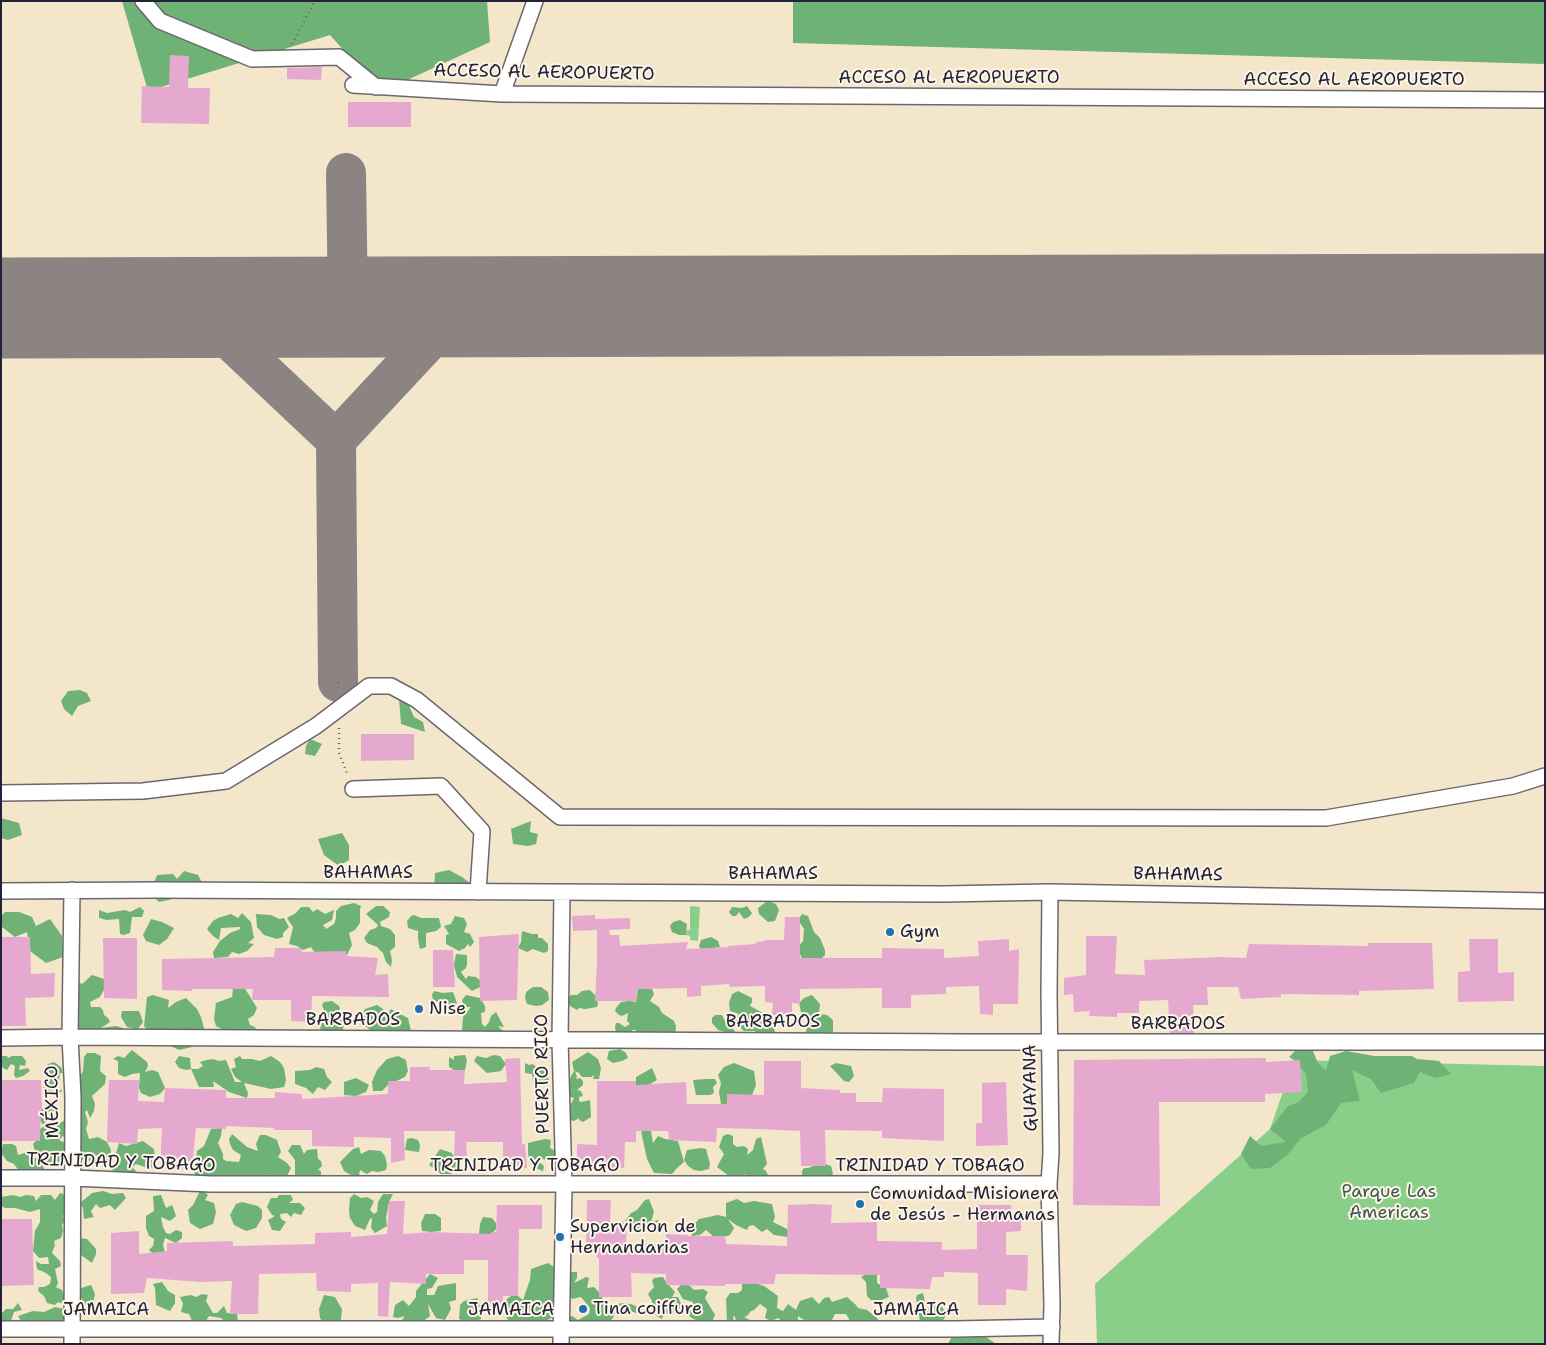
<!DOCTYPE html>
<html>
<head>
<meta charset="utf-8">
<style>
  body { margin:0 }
  #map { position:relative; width:1546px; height:1345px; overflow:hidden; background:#f4e6cb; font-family:"Shantell Sans",sans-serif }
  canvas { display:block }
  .frame { position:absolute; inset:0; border:2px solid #22223b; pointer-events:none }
</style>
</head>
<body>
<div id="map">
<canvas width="1546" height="1345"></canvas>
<div class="frame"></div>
</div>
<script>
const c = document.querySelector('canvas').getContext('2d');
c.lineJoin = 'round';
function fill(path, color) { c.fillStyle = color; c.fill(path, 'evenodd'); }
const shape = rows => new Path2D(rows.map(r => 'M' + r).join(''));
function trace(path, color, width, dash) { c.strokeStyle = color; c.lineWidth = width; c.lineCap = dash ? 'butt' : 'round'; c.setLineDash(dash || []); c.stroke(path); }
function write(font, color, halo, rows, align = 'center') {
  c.font = font + ' "Shantell Sans",sans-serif'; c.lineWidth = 4; c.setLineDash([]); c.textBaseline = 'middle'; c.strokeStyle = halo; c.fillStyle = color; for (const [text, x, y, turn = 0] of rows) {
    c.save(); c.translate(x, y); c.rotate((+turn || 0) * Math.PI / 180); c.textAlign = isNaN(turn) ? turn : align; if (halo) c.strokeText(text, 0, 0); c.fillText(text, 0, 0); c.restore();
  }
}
fill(shape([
  [690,906,700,907,698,941,690,940,690,936,686,935,687,930,690,930],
  [1294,1060,1545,1066,1545,1344,1097,1344,1095,1284,1270,1129]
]), '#89cf89');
fill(shape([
  [122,1,487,1,490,42,381,92,330,35,148,91],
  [793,1,1545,1,1545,64,793,43],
  [80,690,87,693,91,701,78,706,72,716,64,709,61,701,68,691],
  [399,699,408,703,414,717,423,722,425,732,401,724],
  [310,739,322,744,315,756,305,754,306,746],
  [1,818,19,823,22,835,8,840,1,838],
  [531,821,530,832,538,834,536,844,528,846,513,844,511,829],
  [342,833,349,845,349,860,339,866,324,855,318,839],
  [449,870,462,877,471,884,464,900,444,898,434,888,435,873],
  [184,871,198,875,205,888,184,892,177,898,159,902,150,894,157,875,173,874,177,879],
  [766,902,771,902,776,904,779,910,775,921,768,922,759,914,758,908],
  [354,903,361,906,360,909,360,923,355,930,349,933,352,945,347,955,329,957,325,951,324,954,317,956,311,947,303,950,297,946,289,944,293,927,287,918,296,913,301,907,309,907,313,912,317,909,325,914,334,910,332,920,323,925,326,929,334,924,336,918,336,911,341,906],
  [376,906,383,906,390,912,389,917,380,922,381,926,390,929,395,935,395,947,390,951,392,960,391,967,386,962,383,953,377,947,367,943,364,938,370,930,376,928,378,925,366,914],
  [747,906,752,913,749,917,744,919,739,912,736,916,732,916,729,912,732,907,742,908],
  [140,907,144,911,142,917,132,917,130,933,124,935,120,934,119,919,107,920,99,918,99,910,107,913,125,910,130,912],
  [5,912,19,912,32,917,36,926,50,919,62,936,63,957,46,963,30,951,27,932,15,937,2,927,1,916],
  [242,913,251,922,254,938,248,943,254,944,247,951,239,954,232,952,228,957,214,958,213,952,220,941,230,933,240,929,240,927,221,928,219,940,213,936,207,929,213,921,218,918,231,914,238,918],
  [256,914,271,915,279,919,284,918,289,927,283,933,283,937,277,939,264,935,257,927],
  [802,914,808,916,814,932,820,938,825,950,825,955,821,959,802,959,800,954,799,946,803,941,804,929,798,920],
  [414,915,421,918,439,918,441,927,436,931,426,933,426,947,420,949,418,939,418,931,408,928,407,921,411,916],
  [455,916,464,918,467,924,464,932,470,934,474,942,470,947,468,944,465,948,459,951,446,944,446,935,449,934,444,926,451,924],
  [151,919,162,922,174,928,167,939,159,945,146,941,143,935],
  [680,920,687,924,686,935,679,935,672,932,670,926,673,922],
  [522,931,532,934,538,934,538,938,542,938,548,944,548,951,544,953,533,949,527,952,518,948,521,942],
  [711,937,718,941,720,947,701,950,699,946,701,940],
  [456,954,467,955,467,964,466,968,461,972,466,979,468,976,476,977,480,980,480,987,472,991,457,977,454,965],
  [92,975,104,979,105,988,100,997,90,1002,91,1007,100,1007,103,1010,104,1015,108,1018,110,1022,101,1028,116,1026,123,1028,122,1034,80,1037,74,1008,77,981,82,984],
  [244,987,257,1008,254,1015,248,1019,250,1025,255,1027,257,1032,216,1035,222,1029,216,1026,214,1019,216,1003,232,997,233,989],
  [533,987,541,987,548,992,549,1000,542,1005,536,1006,527,1004,525,998,526,992],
  [638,987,652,989,654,994,650,1001,659,1007,662,1013,674,1021,676,1026,675,1036,641,1034,635,1030,632,1030,633,1033,616,1033,615,1027,616,1023,619,1023,625,1027,630,1024,627,1021,628,1013,622,1016,619,1015,615,1011,616,1008,621,1002,629,1001,636,1002],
  [590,990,595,995,598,1003,597,1007,585,1009,579,1008,577,1010,570,1006,567,999,571,995,577,995,582,991],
  [434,991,443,993,453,992,457,1003,451,1006,446,1003,444,999,438,1002,433,1000,432,995],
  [738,991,752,998,752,1002,750,1006,763,1013,765,1028,771,1026,774,1028,776,1037,760,1041,755,1031,744,1031,735,1023,736,1017,739,1014,730,1011,729,1003,732,994],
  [153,995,169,1000,168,1008,176,1002,186,998,197,1009,201,1017,205,1032,192,1047,179,1050,154,1038,144,1026,147,997],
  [466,995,480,998,485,1006,485,1012,481,1013,482,1024,485,1027,489,1022,491,1016,496,1012,504,1027,498,1026,507,1035,510,1043,506,1047,496,1047,471,1039,462,1030,463,1017,471,1007,464,1007,462,1000],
  [812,995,820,1004,819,1014,827,1015,833,1020,833,1032,814,1038,806,1033,808,1017,801,1012,799,1003,804,998],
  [332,1001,339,1006,340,1009,333,1016,344,1019,343,1030,333,1035,325,1034,320,1029,322,1022,328,1020,322,1005,324,1002],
  [377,1005,383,1009,387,1015,391,1009,408,1018,411,1031,404,1036,391,1036,384,1030,370,1030,363,1024,362,1015,365,1009],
  [122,1011,139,1011,143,1022,138,1029,127,1027,121,1017],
  [715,1015,722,1015,725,1021,727,1021,730,1024,735,1032,732,1034,718,1030,712,1023,712,1018],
  [1309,1042,1318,1063,1326,1071,1330,1056,1346,1051,1374,1056,1412,1056,1417,1059,1439,1061,1451,1074,1435,1078,1420,1072,1414,1083,1381,1093,1371,1079,1352,1070,1360,1101,1341,1103,1326,1125,1301,1138,1288,1154,1270,1168,1251,1169,1241,1154,1250,1136,1261,1146,1286,1142,1270,1129,1288,1106,1299,1102,1308,1092,1306,1074,1294,1060,1289,1057,1295,1051],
  [620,1049,626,1053,628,1058,622,1061,613,1063,607,1059,609,1051],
  [132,1050,147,1062,148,1066,145,1072,152,1070,158,1072,165,1088,160,1094,150,1097,141,1093,139,1088,140,1073,132,1074,125,1077,118,1074,118,1061,113,1059,118,1056,124,1058],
  [588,1052,598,1059,601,1068,599,1079,593,1079,594,1075,591,1077,582,1077,579,1073,575,1071,577,1077,576,1079,580,1078,583,1081,583,1085,577,1090,581,1091,583,1096,579,1097,579,1101,581,1102,590,1100,591,1117,583,1122,579,1120,579,1118,574,1121,570,1120,568,1110,574,1098,568,1096,569,1082,571,1076,574,1071,572,1062],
  [87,1053,95,1053,101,1056,100,1071,106,1076,105,1084,92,1096,95,1104,94,1111,90,1118,87,1110,85,1112,88,1122,86,1129,89,1139,98,1137,107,1142,111,1150,110,1159,99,1162,82,1160,79,1140,81,1126,75,1116,76,1084,83,1071,84,1057],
  [465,1055,467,1060,465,1070,459,1073,449,1067,449,1057,454,1060,454,1056],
  [494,1055,500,1056,506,1064,501,1071,487,1073,474,1061,477,1056,486,1058],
  [1,1056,7,1056,8,1058,12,1056,22,1056,26,1061,25,1066,20,1065,19,1070,28,1068,30,1071,23,1076,16,1078,14,1075,15,1066,11,1064,7,1070,3,1068,1,1065],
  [179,1056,190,1058,191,1069,198,1069,203,1066,200,1062,207,1060,213,1059,219,1061,226,1060,235,1082,242,1082,235,1077,231,1069,236,1067,234,1059,240,1056,242,1059,252,1059,260,1061,271,1056,280,1062,284,1068,286,1080,284,1087,271,1089,244,1083,248,1093,247,1098,229,1092,213,1081,214,1087,199,1087,191,1069,186,1070,179,1068,175,1062],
  [398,1056,406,1060,408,1071,405,1077,388,1085,382,1091,373,1091,372,1082,377,1070,387,1059],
  [54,1062,61,1067,63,1073,60,1073,59,1080,54,1080,59,1086,53,1086,53,1090,62,1090,61,1092,55,1096,48,1094,43,1088,48,1081,42,1071,48,1064],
  [525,1063,529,1065,533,1064,536,1067,536,1071,540,1068,545,1069,550,1083,539,1084,533,1082,532,1074,525,1073],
  [734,1063,754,1071,756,1085,750,1100,727,1106,721,1104,719,1092,721,1083,718,1075,724,1067],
  [836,1063,851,1066,854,1076,849,1082,844,1081,830,1066],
  [316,1067,324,1069,327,1077,332,1082,325,1090,318,1087,313,1094,306,1088,295,1084,295,1071,310,1070],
  [652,1068,657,1080,649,1085,651,1131,653,1143,658,1136,665,1139,678,1141,684,1162,677,1168,672,1174,654,1173,647,1159,642,1136,636,1093,636,1077],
  [356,1078,369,1085,366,1092,356,1096,344,1095,344,1082],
  [707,1079,715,1079,717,1083,713,1087,714,1093,710,1095,696,1095,693,1080],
  [54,1106,58,1116,57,1125,65,1120,71,1125,67,1139,63,1136,59,1140,65,1143,64,1164,54,1167,48,1166,45,1162,48,1154,36,1154,33,1144,40,1136,40,1129,44,1126,36,1115,42,1109],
  [222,1128,221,1136,218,1143,223,1154,223,1159,226,1161,239,1162,241,1155,233,1150,230,1144,229,1139,232,1134,247,1147,258,1151,256,1144,260,1135,266,1135,277,1140,281,1152,278,1157,287,1163,291,1168,287,1176,275,1180,267,1176,266,1174,260,1184,234,1176,226,1185,196,1177,194,1171,197,1151,204,1146,211,1129],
  [728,1134,733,1136,733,1144,737,1147,744,1146,748,1149,747,1155,753,1150,756,1139,761,1137,767,1164,763,1169,766,1171,768,1175,764,1179,747,1178,745,1174,741,1179,733,1179,717,1167,724,1154,719,1147,723,1136],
  [412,1138,418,1140,420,1145,419,1152,405,1150,407,1139],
  [545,1139,551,1140,550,1148,556,1151,555,1158,550,1161,543,1159,538,1161,544,1166,543,1171,533,1167,529,1161,528,1153,528,1143],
  [143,1141,154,1149,156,1167,148,1168,136,1164,132,1167,136,1171,132,1177,125,1176,110,1169,120,1161,116,1153,119,1143,126,1146],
  [3,1144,12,1144,16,1146,18,1155,25,1153,30,1155,37,1159,38,1166,41,1163,45,1170,39,1172,33,1171,19,1171,14,1164,7,1161,1,1153],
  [292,1145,300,1145,304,1154,307,1150,317,1149,318,1159,321,1161,322,1166,318,1170,321,1171,321,1185,295,1177,295,1160,288,1151],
  [359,1147,361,1154,369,1150,381,1151,385,1156,387,1165,386,1170,378,1172,372,1171,367,1174,360,1170,359,1175,354,1177,344,1171,340,1162,353,1149],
  [701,1148,706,1149,710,1164,709,1169,700,1171,694,1170,688,1166,684,1160,687,1150],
  [440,1149,452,1153,454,1158,459,1169,451,1174,441,1174,429,1165],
  [823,1163,831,1166,833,1174,826,1180,802,1178,802,1171,804,1168,808,1168],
  [103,1191,112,1194,123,1193,126,1198,115,1210,110,1205,100,1208,96,1204,91,1211,94,1217,84,1219,83,1208,80,1203,92,1193],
  [200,1191,204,1191,208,1195,205,1200,214,1203,216,1212,213,1224,200,1229,190,1223,188,1210,193,1205],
  [60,1193,66,1195,69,1214,63,1215,65,1222,62,1224,63,1231,61,1238,54,1241,55,1245,52,1253,60,1261,61,1266,55,1269,58,1283,56,1287,62,1290,66,1300,64,1304,58,1302,55,1305,47,1303,44,1296,38,1291,39,1287,44,1287,50,1284,51,1277,46,1273,37,1269,36,1261,41,1264,49,1264,48,1257,39,1258,33,1251,35,1231,40,1222,40,1209,30,1212,15,1208,5,1208,1,1206,1,1197,13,1195,20,1197,26,1195,34,1196,36,1201,41,1195,51,1195,55,1200],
  [354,1194,361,1198,367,1197,374,1201,370,1210,374,1214,377,1212,378,1202,383,1194,393,1194,389,1202,386,1218,387,1226,375,1233,371,1228,372,1218,370,1219,365,1230,355,1226,350,1218,349,1211,350,1198],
  [161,1195,166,1208,172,1205,176,1216,170,1221,161,1217,163,1227,166,1233,170,1234,176,1230,182,1232,182,1238,176,1243,165,1238,163,1245,166,1256,155,1256,149,1250,153,1246,154,1239,149,1236,146,1228,146,1216,154,1211,153,1196],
  [279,1195,291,1195,293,1200,289,1203,300,1203,305,1208,301,1215,294,1213,291,1217,287,1213,280,1214,281,1219,286,1222,280,1231,272,1230,268,1220,275,1216,272,1215,267,1207,271,1198,277,1198],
  [649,1199,654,1212,651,1222,658,1220,661,1225,658,1232,651,1226,635,1231,629,1223,625,1221,631,1213,637,1210,645,1200],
  [737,1199,744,1203,754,1201,772,1204,775,1217,773,1222,789,1230,795,1238,774,1235,767,1229,762,1232,753,1225,749,1226,747,1230,736,1225,728,1219,734,1228,730,1235,721,1238,713,1236,706,1230,700,1235,692,1236,690,1229,699,1219,718,1215,726,1217,726,1203],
  [242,1202,258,1206,262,1210,262,1218,256,1228,246,1231,234,1225,230,1215,236,1204],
  [425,1214,435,1214,441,1218,441,1231,431,1232,422,1231,421,1223],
  [483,1217,492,1218,496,1223,496,1229,491,1235,486,1238,479,1234,480,1224],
  [79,1238,87,1239,96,1249,96,1254,92,1263,81,1255,75,1255],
  [548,1263,554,1267,562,1289,556,1316,545,1321,535,1329,515,1329,506,1317,502,1303,511,1296,518,1296,523,1300,530,1280,531,1269],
  [877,1268,877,1283,886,1288,889,1297,879,1301,871,1300,867,1296,866,1282,861,1277],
  [569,1272,577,1272,577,1278,574,1283,586,1277,589,1278,587,1288,594,1287,599,1292,603,1300,613,1305,623,1303,631,1304,642,1309,640,1314,626,1310,622,1314,614,1314,613,1318,610,1321,598,1325,577,1329,563,1320,572,1316,578,1320,589,1314,590,1308,581,1297,572,1299,562,1282],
  [430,1274,438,1278,432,1288,427,1289,427,1295,434,1295,438,1286,456,1283,456,1300,449,1302,451,1309,445,1320,436,1318,428,1304,430,1316,422,1322,405,1329,402,1320,405,1316,398,1318,393,1317,395,1305,403,1300,409,1306,416,1297,416,1291],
  [663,1277,666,1282,675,1292,672,1297,678,1297,681,1304,679,1310,671,1314,664,1313,662,1319,654,1314,652,1301,648,1294,654,1287,652,1281,654,1278],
  [162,1282,168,1291,175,1295,175,1303,170,1311,156,1305,155,1288,153,1284],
  [752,1282,764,1286,778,1296,777,1308,783,1311,788,1304,796,1310,800,1301,812,1297,819,1304,824,1298,829,1297,832,1302,847,1297,856,1305,858,1308,867,1310,877,1318,884,1329,849,1329,849,1319,846,1314,835,1314,831,1322,817,1324,804,1320,798,1316,798,1323,788,1326,778,1318,771,1321,765,1318,767,1309,760,1304,754,1310,751,1311,747,1316,744,1317,750,1320,750,1324,737,1324,735,1317,733,1316,734,1323,727,1324,726,1299,730,1293,738,1293,742,1290,742,1284],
  [91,1285,95,1294,93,1304,85,1305,80,1296,81,1288],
  [681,1285,689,1285,694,1290,703,1289,708,1292,705,1298,715,1315,711,1324,693,1319,685,1312,691,1307,693,1302,683,1299,677,1289],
  [923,1293,926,1308,938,1305,941,1306,945,1311,945,1317,939,1327,925,1326,920,1321,916,1298,917,1295],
  [202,1294,208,1295,206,1301,213,1313,217,1313,224,1306,227,1313,237,1314,239,1329,233,1329,221,1318,209,1316,206,1321,200,1323,192,1321,189,1314,181,1312,183,1304,180,1297,191,1295,196,1297],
  [324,1295,335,1297,342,1309,340,1329,327,1329,320,1318,319,1309],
  [477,1298,481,1306,481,1319,470,1323,459,1319,460,1305,464,1301],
  [18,1303,22,1310,14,1312,11,1321,2,1320,1,1322,1,1314,6,1309,13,1309],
  [55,1307,65,1309,68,1323,53,1336,44,1337,33,1331,25,1323,21,1321,18,1316,33,1311,44,1312],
  [956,1329,975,1329,996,1344,948,1344]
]), '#6eb275');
trace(shape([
  [346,173,348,307],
  [196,308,336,440,338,682],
  [336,440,460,307]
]), '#8b8483', 40);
trace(shape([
  [1,308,1545,304]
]), '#8b8483', 101);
fill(shape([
  [170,55,189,56,188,88,210,88,209,124,141,123,142,86,169,87],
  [322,67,321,80,287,79,287,68],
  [348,102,411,102,411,127,348,127],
  [361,734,414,734,414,760,361,761],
  [595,915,595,919,630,918,630,929,609,930,610,935,619,935,620,946,688,942,686,949,728,947,728,946,755,944,756,942,765,941,765,940,784,940,785,917,800,917,800,958,882,958,882,948,944,949,944,958,979,956,978,941,1009,939,1009,951,1019,949,1018,1004,993,1004,993,1015,980,1014,979,986,946,987,946,994,911,995,911,1008,882,1008,882,988,800,989,800,1004,792,1003,792,1016,772,1015,773,1003,765,1002,765,986,730,987,729,984,701,986,701,996,687,997,687,988,637,989,636,1001,595,1001,597,962,597,930,573,931,572,916],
  [519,934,517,1000,480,1001,479,937],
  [1086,936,1117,936,1115,974,1145,975,1144,960,1223,957,1246,958,1249,944,1368,946,1368,943,1432,943,1434,989,1359,991,1359,995,1281,994,1281,997,1241,999,1238,987,1207,987,1208,1005,1193,1005,1194,1033,1170,1033,1168,1000,1139,1001,1139,1013,1117,1013,1117,1017,1089,1016,1090,1011,1074,1012,1073,994,1064,995,1064,978,1086,975],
  [1,937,30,937,31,974,55,973,54,997,25,998,26,1026,1,1026],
  [103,938,137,938,137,999,104,998],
  [1469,939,1498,939,1498,973,1514,972,1514,1001,1458,1002,1458,972,1470,971],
  [275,948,301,948,302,952,346,951,347,956,378,958,375,975,388,974,389,997,312,996,311,1022,291,1021,291,1000,252,1000,253,989,192,989,192,991,162,990,162,959,274,957],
  [433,950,453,950,455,987,433,987],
  [520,1058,522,1144,525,1144,527,1168,503,1167,503,1142,466,1142,467,1158,454,1158,455,1131,404,1131,405,1160,391,1163,391,1138,354,1137,354,1147,312,1146,312,1130,274,1130,274,1128,226,1126,226,1129,196,1128,192,1168,160,1169,162,1128,138,1129,137,1144,107,1142,109,1080,139,1080,138,1101,164,1102,165,1088,226,1090,226,1098,275,1098,275,1092,302,1094,302,1099,388,1094,388,1081,410,1081,410,1067,430,1067,430,1070,465,1070,464,1084,507,1082,505,1059],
  [1266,1058,1266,1062,1300,1060,1302,1092,1265,1094,1265,1102,1159,1102,1160,1206,1073,1205,1074,1060],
  [764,1061,801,1061,801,1088,840,1090,840,1093,856,1093,856,1102,882,1102,883,1088,944,1089,944,1141,882,1138,882,1131,825,1130,826,1166,801,1166,800,1131,758,1129,717,1128,716,1142,669,1140,668,1131,636,1131,636,1142,625,1142,624,1168,577,1168,577,1144,597,1145,597,1081,636,1081,636,1085,686,1082,687,1104,727,1104,727,1094,764,1095],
  [1,1080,41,1080,42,1110,41,1110,40,1141,1,1141],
  [1006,1082,1008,1145,976,1146,976,1123,982,1123,982,1083],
  [587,1200,611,1200,610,1221,627,1222,626,1244,666,1244,666,1234,688,1235,688,1236,725,1236,726,1244,787,1246,788,1205,815,1204,832,1205,831,1223,877,1222,877,1241,942,1242,942,1250,977,1249,977,1205,1011,1205,1012,1218,1021,1218,1021,1231,1006,1232,1006,1255,1028,1255,1027,1291,1006,1289,1006,1305,978,1305,978,1273,944,1272,944,1277,932,1277,930,1289,880,1288,880,1275,776,1274,774,1284,725,1284,725,1286,666,1285,666,1274,631,1273,632,1297,599,1297,599,1258,597,1258,597,1251,586,1250],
  [389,1201,405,1201,403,1234,431,1232,491,1234,491,1232,496,1232,497,1205,542,1205,542,1229,519,1229,518,1296,503,1296,502,1314,488,1314,488,1260,464,1260,464,1274,426,1274,426,1284,390,1282,388,1317,378,1316,378,1283,351,1284,351,1292,317,1291,316,1273,259,1274,258,1314,230,1314,232,1281,200,1282,147,1278,144,1293,111,1294,111,1233,139,1231,139,1254,167,1251,167,1243,233,1241,233,1246,315,1244,315,1233,351,1232,351,1237,387,1234],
  [1,1219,32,1219,34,1285,1,1286]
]), '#e5a9cf');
const minor = shape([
  [143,1,160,21,252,59,339,57,376,87],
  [353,85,502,94,1545,100],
  [502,94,535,1],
  [353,789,441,786,482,831,478,892],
  [1,793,143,791,226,781,316,726,369,686,391,686,417,700,560,817,1326,818,1513,786,1545,776],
  [72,890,70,1037,73,1097,72,1344],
  [1,891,158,890,943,894,1050,892,1545,901],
  [1050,892,1049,993,1051,1153,1049,1184,1052,1305,1051,1344],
  [1,1038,70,1037,964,1042,1545,1042],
  [1,1178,73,1178,211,1184,1049,1184],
  [1,1329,956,1329,1052,1327],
  [561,1344,564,1185,560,1040,562,893]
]);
trace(minor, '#6c676d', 18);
trace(shape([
  [292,44,315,1],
  [338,682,338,690],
  [339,728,339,753,348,776]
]), '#6c676d', 2.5, [1, 4]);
trace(minor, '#fff', 15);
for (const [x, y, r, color] of [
  [890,932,5,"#1f6fb2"],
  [419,1009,5,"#1f6fb2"],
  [860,1204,5,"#1f6fb2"],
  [560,1237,5,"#1f6fb2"],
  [583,1309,5,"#1f6fb2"]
]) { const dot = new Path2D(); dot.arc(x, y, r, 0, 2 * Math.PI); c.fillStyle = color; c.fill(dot); trace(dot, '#fcf5e5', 2); }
write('18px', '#22223b', '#fcf5e5', [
  ["ACCESO AL AEROPUERTO",544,73,1],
  ["ACCESO AL AEROPUERTO",949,78],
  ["ACCESO AL AEROPUERTO",1354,80],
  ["BAHAMAS",368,873],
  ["BAHAMAS",773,874],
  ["BAHAMAS",1178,875,1],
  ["BARBADOS",353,1020],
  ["BARBADOS",773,1022],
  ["BARBADOS",1178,1024],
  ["PUERTO RICO",543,1074,-91],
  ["GUAYANA",1031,1088,-91],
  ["MÉXICO",53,1102,-91],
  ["TRINIDAD Y TOBAGO",121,1163,2],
  ["TRINIDAD Y TOBAGO",525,1166],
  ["TRINIDAD Y TOBAGO",930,1166],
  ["JAMAICA",106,1310],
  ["JAMAICA",511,1310],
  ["JAMAICA",916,1310]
]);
write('18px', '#22223b', '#fcf5e5', [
  ["Gym",900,932],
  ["Nise",429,1009],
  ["Comunidad Misionera",870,1194],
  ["de Jesús - Hermanas",870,1215],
  ["Supervicion de",570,1227],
  ["Hernandarias",570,1248],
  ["Tina coiffure",593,1309]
], 'left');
write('18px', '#415652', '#fcf5e5', [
  ["Parque Las",1389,1192],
  ["Americas",1389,1213]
]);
</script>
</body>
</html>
